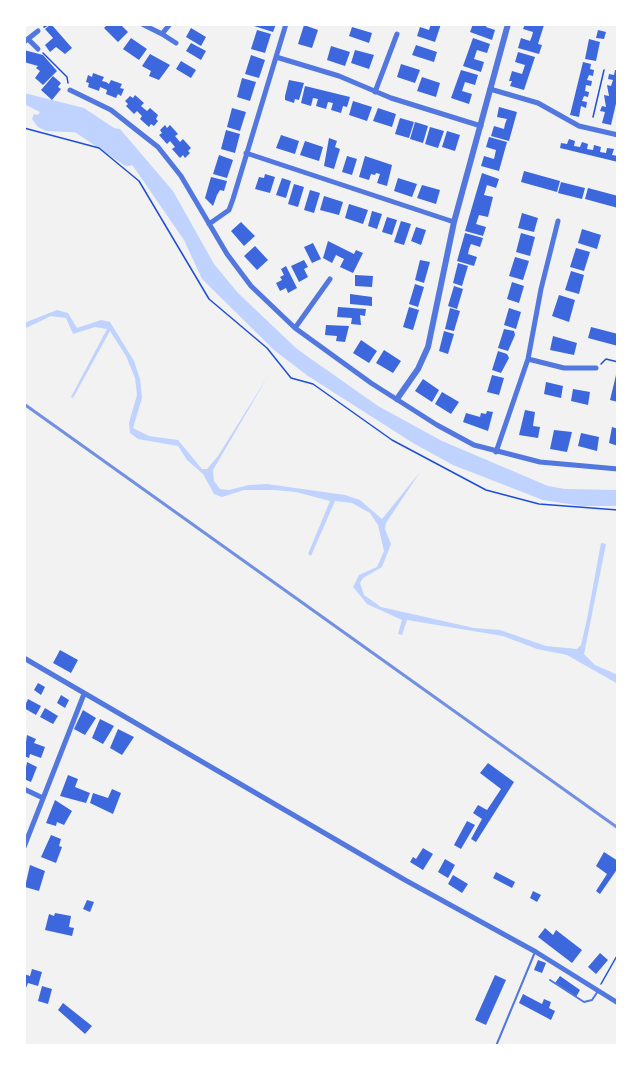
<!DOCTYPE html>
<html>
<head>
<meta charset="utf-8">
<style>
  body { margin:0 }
  #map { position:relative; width:642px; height:1070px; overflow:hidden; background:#f2f2f2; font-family:"Public Sans",sans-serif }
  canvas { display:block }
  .frame { position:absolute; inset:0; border:26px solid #fff; pointer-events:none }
</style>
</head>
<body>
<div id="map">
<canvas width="642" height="1070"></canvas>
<div class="frame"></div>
</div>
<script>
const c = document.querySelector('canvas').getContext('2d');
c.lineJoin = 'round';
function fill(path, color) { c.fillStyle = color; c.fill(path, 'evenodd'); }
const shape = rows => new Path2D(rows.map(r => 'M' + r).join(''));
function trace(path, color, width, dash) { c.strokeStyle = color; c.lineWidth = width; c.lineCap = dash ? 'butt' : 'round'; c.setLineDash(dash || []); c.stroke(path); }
fill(shape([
  [24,93,84,108,114,128,120,129,173,191,214,264,238,293,297,349,378,406,442,441,548,486,565,489,618,490,618,506,582,506,543,500,453,465,413,443,308,376,274,350,202,279,184,240,133,166,115,150,90,133,46,131,38,127,32,119,34,114,38,115,40,112,24,104],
  [57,310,68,313,77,328,101,320,110,322,134,361,140,379,142,398,133,428,149,436,178,440,202,469,207,469,218,456,268,376,213,470,214,481,220,489,229,490,249,485,267,484,345,495,360,500,382,519,420,472,386,523,385,529,391,544,382,567,363,578,360,583,364,595,381,607,474,628,500,630,546,646,577,649,581,645,587,619,601,543,606,544,584,654,595,665,618,675,618,684,567,655,537,649,503,636,407,620,402,635,398,634,402,620,367,604,353,587,359,575,377,567,384,551,378,525,370,513,352,503,335,501,311,556,308,554,330,501,296,492,275,490,244,490,222,497,214,494,203,474,187,460,178,446,138,439,130,433,129,423,137,395,135,378,126,356,110,331,73,398,71,397,107,329,95,327,73,334,66,318,51,316,24,329,24,323]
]), '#bfd3fe');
trace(shape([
  [79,125,128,158]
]), '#bfd3fe', 16);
fill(shape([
  [51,24,72,48,65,54,56,47,50,52,45,45,53,38,45,29],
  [108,24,120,24,128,32,118,42,104,28],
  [255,24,276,24,273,32,254,26],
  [431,24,441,24,435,42,417,36,420,27,429,30],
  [473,24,487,24,486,27,495,30,492,40,470,32],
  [525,24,544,25,538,44,542,45,539,54,518,48,521,38,530,41,532,36,533,32,523,29],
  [304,25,318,30,312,48,298,44],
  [352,27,372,33,369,43,349,36],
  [191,28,206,37,201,46,186,37],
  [257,30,271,34,265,53,251,49],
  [598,30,606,32,604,39,596,38],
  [131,38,147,49,139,60,123,49],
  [473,38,490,44,487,53,477,50,474,59,484,62,481,72,463,66],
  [589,39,600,42,596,61,585,59],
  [191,43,206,51,201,60,186,51],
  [416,45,437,52,434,62,412,55],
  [331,46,350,52,345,66,327,60],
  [24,50,43,55,57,71,43,85,35,78,40,71,36,68,38,66,24,62],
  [355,50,374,55,369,69,351,63],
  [518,52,535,57,524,90,510,86,512,81,509,81,512,71,522,74,525,65,515,62],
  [150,54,170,65,159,80,149,76,151,71,142,66],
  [251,55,265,60,259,78,245,74],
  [181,61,196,70,191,78,176,69],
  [583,62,591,64,590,69,594,70,593,76,589,75,587,80,592,81,591,86,586,85,585,91,589,92,588,97,584,96,582,101,587,102,586,108,581,106,579,117,570,115],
  [401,64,420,70,415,83,397,77],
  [461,70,478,75,475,85,465,82,462,91,472,94,469,104,451,98],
  [615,70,618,70,618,95,611,125,602,123,605,112,600,111,602,106,606,107,604,95,609,96,607,85,611,86,613,80,608,79,609,74,614,75],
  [93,73,104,77,102,81,106,82,109,84,111,80,122,84,120,88,124,89,121,96,118,94,116,98,106,94,107,90,100,87,99,91,88,87,89,83,86,82,88,75,92,77],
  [53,76,61,83,58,87,61,89,52,100,41,90],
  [422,77,440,83,436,97,417,91],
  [242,78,256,82,250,101,237,97],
  [289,80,304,83,299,100,295,99,294,103,285,100,285,96],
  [305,86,350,97,347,107,343,106,341,113,331,110,333,103,328,102,326,109,316,106,318,99,313,98,311,106,301,103],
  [135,95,144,103,141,106,147,111,150,108,158,115,156,119,158,121,154,126,151,124,149,127,140,119,142,116,137,111,134,114,126,106,128,104,125,101,130,96,133,98],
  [353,101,372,107,367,121,349,115],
  [499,107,517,112,509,141,491,136,494,126,504,129,505,124,507,119,497,117],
  [232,108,246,112,240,131,227,127],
  [378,108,396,114,392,127,373,121],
  [400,118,414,122,409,138,395,134],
  [415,122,428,126,423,143,410,139],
  [165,125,167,128,170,125,178,134,175,136,180,142,183,139,191,148,188,151,190,153,185,158,183,155,180,158,172,149,175,147,170,141,167,144,159,135,162,133,160,130],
  [430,127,444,131,438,148,425,144],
  [226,130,240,134,235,153,221,149],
  [447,131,460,135,455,151,442,147],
  [281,135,299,141,295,154,276,148],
  [489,137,507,142,499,171,481,166,484,156,494,159,496,150,486,147],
  [329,138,337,141,335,147,340,149,334,169,324,166],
  [569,139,575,141,574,146,580,147,582,142,588,144,587,149,593,150,594,145,601,147,600,152,606,153,607,148,614,149,612,155,618,156,618,162,560,148,561,143,567,144],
  [305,141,323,147,319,161,300,155],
  [219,155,233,160,227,178,213,174],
  [347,156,357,159,352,175,342,172],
  [365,156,392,165,387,186,377,183,380,174,376,173,375,175,371,174,369,180,359,177],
  [524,171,560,181,557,192,521,182],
  [482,173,499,179,496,188,487,185,484,195,493,197,488,217,479,215,476,224,486,227,483,236,465,231],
  [265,174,275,177,270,193,255,189,259,177,264,178],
  [211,177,227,181,224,191,220,190,217,195,213,206,205,198],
  [282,178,291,181,286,198,276,195],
  [398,178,417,184,412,197,394,191],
  [561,182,585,188,582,199,558,193],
  [294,184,304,187,298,207,288,204],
  [422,185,440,190,436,204,417,198],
  [588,188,618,196,618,208,585,199],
  [310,190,320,193,314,213,304,210],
  [324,196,343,202,339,215,320,210],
  [349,204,368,210,363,224,345,218],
  [372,211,382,214,377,229,368,226],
  [522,213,538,218,534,232,518,228],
  [387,217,397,220,392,235,382,232],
  [401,221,411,224,404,245,394,242],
  [241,222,255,236,244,246,231,231],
  [416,227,426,230,421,245,411,241],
  [582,229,601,235,597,249,578,243],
  [465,233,483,238,480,247,471,244,469,249,468,254,477,257,474,266,457,261],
  [521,233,535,237,530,256,516,252],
  [328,241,354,254,356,250,363,253,353,273,340,267,344,259,336,255,332,263,323,258],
  [313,243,321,259,312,263,304,247],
  [255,246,268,260,257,270,244,256],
  [576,248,590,252,584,271,570,267],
  [515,257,529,261,523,280,509,276],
  [304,260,308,267,304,269,308,277,299,282,291,266],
  [420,260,430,262,424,283,415,280],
  [458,263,468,266,462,286,453,283],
  [286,266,297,288,288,293,286,288,280,291,276,283,282,280,280,277,284,275,281,269],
  [571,271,584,275,579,294,565,290],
  [355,275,373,276,372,287,355,286],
  [512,282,524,286,519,303,507,299],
  [415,284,424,287,418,307,409,304],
  [454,286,463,289,457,309,448,306],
  [350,294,372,297,372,306,350,304],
  [559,295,575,300,569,322,552,316],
  [338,307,366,309,365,316,360,315,361,325,351,324,352,318,337,317],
  [409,307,419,310,413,330,403,327],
  [450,308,460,311,454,331,445,329],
  [509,308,521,312,516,329,504,325],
  [326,325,349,326,345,342,336,341,337,336,325,335],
  [591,327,618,334,618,346,588,338],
  [504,329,514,331,515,335,508,351,498,348],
  [444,331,454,334,448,354,439,351],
  [553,336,577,343,574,355,550,350],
  [361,340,377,351,369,363,353,353],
  [384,350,401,361,393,373,376,363],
  [498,351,507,354,509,358,501,373,492,370],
  [492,375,504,378,499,395,487,392],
  [616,375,618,376,618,402,610,400],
  [423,379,439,390,432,402,415,391],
  [546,382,563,386,561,398,544,394],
  [573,389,590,392,588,405,571,401],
  [442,392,459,402,451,414,435,404],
  [525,410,535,412,533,426,540,427,538,438,519,435],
  [487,411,493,412,488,431,463,422,466,413,480,417,481,413,486,414],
  [612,427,618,429,618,446,609,443],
  [554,430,572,432,567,452,550,449],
  [581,433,599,437,597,451,578,446],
  [60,650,78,660,71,673,53,663],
  [38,683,45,687,41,695,34,690],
  [61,695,69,700,65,708,57,703],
  [28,699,41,706,36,715,24,708],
  [45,708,58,716,53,724,40,717],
  [83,710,96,718,85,735,74,729],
  [100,719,114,726,103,744,92,738],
  [118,729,134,737,122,755,110,748],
  [27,735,36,739,34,743,45,747,41,758,30,754,29,758,24,756],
  [27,762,37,767,31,782,24,779],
  [488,763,514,782,476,842,471,839,482,819,473,813,478,805,487,810,501,789,480,773],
  [68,775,78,779,75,787,90,793,86,803,60,796],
  [112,789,121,793,113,814,90,803,93,793,108,798],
  [55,800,72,811,64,825,57,822,56,826,46,823],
  [467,821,475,825,461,849,454,845],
  [51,835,61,839,59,846,62,847,56,863,41,857],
  [423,848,433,854,423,870,410,862,413,857,416,859],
  [604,852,618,861,618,868,600,894,596,891,607,874,596,866],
  [445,859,455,865,448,878,438,872],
  [30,865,45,871,39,891,25,887],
  [496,872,515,882,512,888,493,878],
  [453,875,468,884,462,893,448,884],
  [533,891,541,895,537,902,530,898],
  [87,900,94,902,90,912,83,909],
  [55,913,71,916,69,927,74,928,72,936,45,930,49,914,54,916],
  [545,928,553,935,556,930,582,950,572,963,538,937],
  [600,953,608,960,596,974,588,967],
  [538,960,546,963,542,973,534,970],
  [32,969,42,972,38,986,28,983,24,993,24,974,30,976],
  [495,975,506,980,486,1025,475,1020],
  [560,976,580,990,576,997,555,983],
  [42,986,52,989,48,1004,38,1001],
  [523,994,542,1004,544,999,551,1002,549,1008,555,1011,551,1020,519,1003],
  [63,1003,92,1026,85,1034,58,1010]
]), '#3d67dc');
trace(shape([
  [44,27,49,24],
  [43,53,67,77,68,83],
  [593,117,604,70],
  [24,128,99,148,139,181,209,299,267,348,291,378,313,384,392,440,486,490,539,504,618,510],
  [601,364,606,359,618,362],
  [601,984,618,954]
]), '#1d4ed8', 1.5);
trace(shape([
  [550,980,584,1002,592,1000,598,991],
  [496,1046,535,952]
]), '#5277de', 2);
trace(shape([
  [142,24,162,34,170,24],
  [162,34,176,43],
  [28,39,38,49],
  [24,42,38,31],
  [276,57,339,76,391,98,481,126],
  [490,89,538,103,579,126,618,135],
  [70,90,111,110,158,147,181,176,227,254,251,286,295,328,371,383,437,425,474,445,540,462,618,469],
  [375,92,397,34],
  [246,153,454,222],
  [209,224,229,210,233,199,286,24],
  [295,328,330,279],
  [528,359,564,368,596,368],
  [496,452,528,359,541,289,558,221],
  [24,658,405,880,536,952,618,1003],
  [24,789,43,798],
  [24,847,84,694]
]), '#5277de', 5);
trace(shape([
  [397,399,418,369,428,347,454,222,508,24]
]), '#5277de', 6);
trace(shape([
  [24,404,618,828]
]), '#7290e2', 3);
</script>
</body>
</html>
